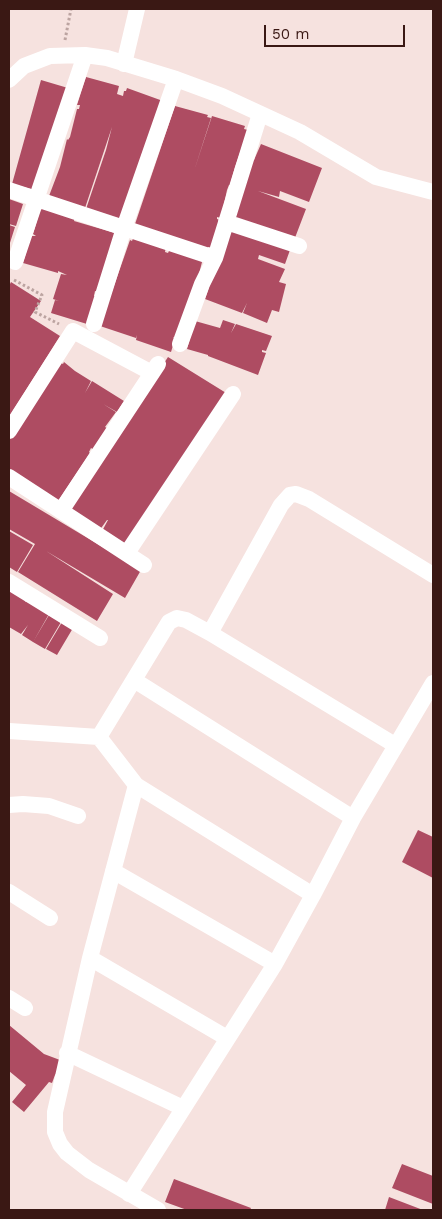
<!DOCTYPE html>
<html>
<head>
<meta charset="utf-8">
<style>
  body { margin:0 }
  #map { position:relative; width:442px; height:1219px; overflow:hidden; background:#f6e2df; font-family:"Work Sans",sans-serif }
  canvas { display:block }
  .frame { position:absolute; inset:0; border:10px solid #3a1814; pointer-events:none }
  .scale { position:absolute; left:264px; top:25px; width:141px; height:22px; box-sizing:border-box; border:2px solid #3a1814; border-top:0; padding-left:6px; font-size:15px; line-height:18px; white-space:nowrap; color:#3a1814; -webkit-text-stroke:4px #f6e2df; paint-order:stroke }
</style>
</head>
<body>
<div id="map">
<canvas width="442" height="1219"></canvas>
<div class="frame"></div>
<div class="scale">50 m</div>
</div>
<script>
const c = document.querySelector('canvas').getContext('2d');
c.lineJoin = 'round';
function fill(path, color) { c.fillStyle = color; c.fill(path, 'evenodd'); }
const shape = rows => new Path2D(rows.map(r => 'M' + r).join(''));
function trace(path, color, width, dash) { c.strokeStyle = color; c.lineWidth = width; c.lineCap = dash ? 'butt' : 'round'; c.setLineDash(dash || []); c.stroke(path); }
fill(shape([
  [86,77,119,86,117,94,123,96,124,91,126,91,127,88,163,101,123,219,85,212,106,150,112,127,85,208,49,196,60,167,67,139,68,140,70,137,77,109,79,109,80,105,77,105],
  [41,80,68,88,39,191,12,184],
  [175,106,208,115,207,117,211,118,194,171,212,116,245,126,244,129,248,130,235,167,230,185,229,185,227,190,221,218,217,217,217,219,220,220,213,248,208,247,205,254,133,230],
  [261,144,322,168,309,202,280,191,279,197,258,191,306,209,293,243,231,221,252,160,254,160],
  [9,199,23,204,16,226,9,224],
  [41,207,75,216,74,221,115,233,99,292,95,291,94,296,96,296,87,324,51,313,55,300,59,301,53,299,61,274,67,275,58,271,58,273,23,263,31,236,36,236,33,234],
  [9,225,15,227,9,246],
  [229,228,290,250,285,264,259,255,258,259,285,269,279,282,286,284,279,312,272,310,267,323,243,313,247,303,242,313,205,299],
  [134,236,166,246,165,252,168,253,170,249,203,258,196,286,176,338,173,337,175,339,171,352,136,340,137,335,136,338,100,326,130,240,132,241],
  [11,282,41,301,30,317,60,336,9,417,9,286],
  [223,320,235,324,231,333,236,324,272,336,266,351,262,350,262,352,266,353,258,375,208,356,208,355,187,349,195,321,220,328],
  [168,357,231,396,133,553,101,533,108,520,107,520,99,531,68,511],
  [59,362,63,364,64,362,75,371,91,381,85,393,92,381,124,401,117,412,103,404,116,412,105,427,107,428,94,450,91,448,89,452,90,453,58,501,9,471,9,436],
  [9,491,141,570,125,598,46,551,113,594,97,621,18,572,35,544,9,529],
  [9,531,33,545,17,572,9,567],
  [9,590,25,600,25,602,26,601,49,614,33,642,22,635,28,625,21,634,9,627],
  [49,615,61,622,45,649,33,642],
  [62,622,73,628,57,655,46,649],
  [418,830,433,837,433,878,402,862],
  [9,1025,44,1054,60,1060,61,1068,55,1075,52,1083,49,1082,24,1112,12,1102,26,1085,9,1071],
  [402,1164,433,1176,433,1204,392,1188],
  [174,1179,251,1208,250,1210,187,1210,165,1202],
  [389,1197,423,1210,385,1210]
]), '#ae4c62');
trace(shape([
  [65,40,71,9],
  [14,280,42,295,35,312,59,324]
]), '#bca4a1', 3, [2.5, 2.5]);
trace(shape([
  [124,64,137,9],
  [9,80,24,66,50,56,85,55,107,58,176,79,222,96,300,132,376,177,433,192],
  [9,190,215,258],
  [226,222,299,246],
  [15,262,85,55],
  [94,324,124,228,176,79],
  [180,344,202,284,215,258,260,114],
  [9,431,73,331,152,373],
  [9,477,144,565],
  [61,511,158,364],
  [127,553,233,394],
  [9,582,100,638],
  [210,633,281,505,290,495,296,494,309,499,433,575],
  [134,680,353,818],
  [9,731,99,737,136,785,313,895,275,964,129,1194],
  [99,737,169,622,177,618,186,620,210,633,395,745],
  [136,785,90,958,55,1112,55,1132,60,1144,67,1153,89,1170,158,1210],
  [9,805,23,804,49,806,78,816],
  [113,871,275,964],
  [9,892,50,918],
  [313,895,353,818,433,683],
  [90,958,227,1038],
  [9,998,25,1008],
  [67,1053,183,1108]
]), '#fff', 16);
</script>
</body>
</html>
